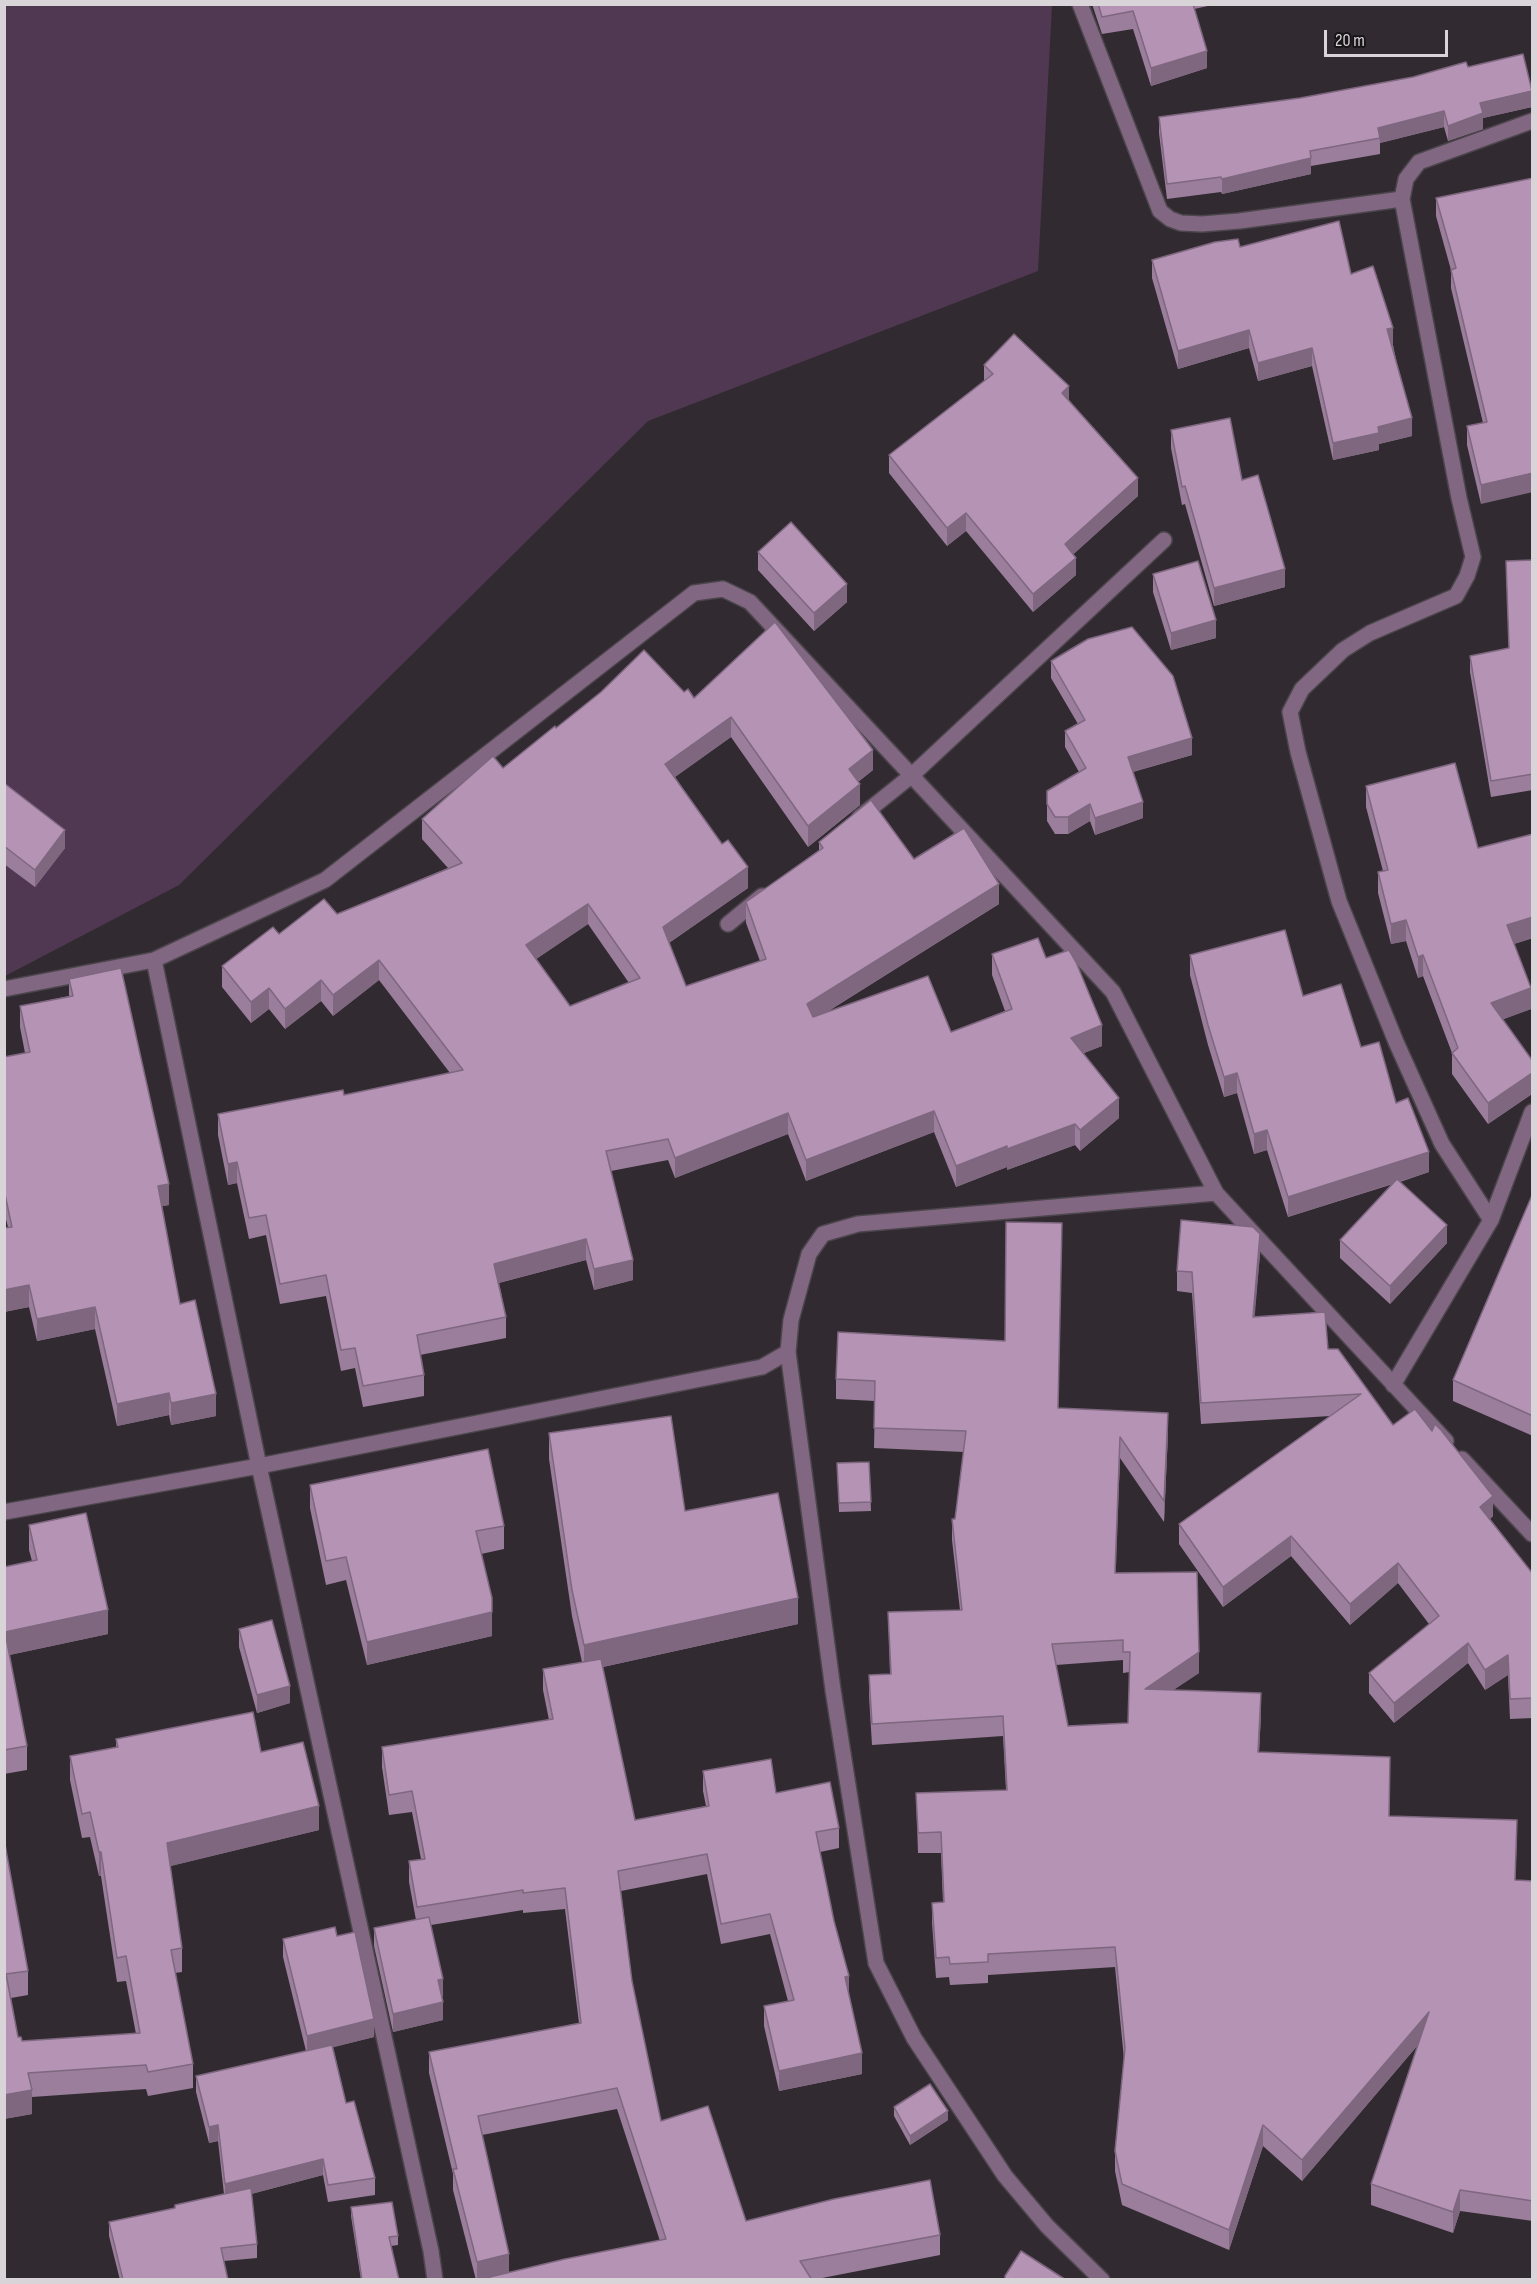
<!DOCTYPE html>
<html>
<head>
<meta charset="utf-8">
<style>
  body { margin:0 }
  #map { position:relative; width:1537px; height:2284px; overflow:hidden; background:#312b31; font-family:"Sofia Sans Condensed",sans-serif }
  canvas { display:block }
  .frame { position:absolute; inset:0; border:6px solid #d8d4d8; pointer-events:none }
  .scale { position:absolute; left:1324px; top:30px; width:124px; height:27px; box-sizing:border-box; border:3px solid #d8d4d8; border-top:0; padding-left:8px; font-size:18px; line-height:21px; white-space:nowrap; color:#d8d4d8; -webkit-text-stroke:4px #171417; paint-order:stroke }
</style>
</head>
<body>
<div id="map">
<canvas width="1537" height="2284"></canvas>
<div class="frame"></div>
<div class="scale">20 m</div>
</div>
<script>
const c = document.querySelector('canvas').getContext('2d');
c.lineJoin = 'round';
function fill(path, color) { c.fillStyle = color; c.fill(path, 'evenodd'); }
const shape = rows => new Path2D(rows.map(r => 'M' + r).join(''));
function trace(path, color, width, dash) { c.strokeStyle = color; c.lineWidth = width; c.lineCap = dash ? 'butt' : 'round'; c.setLineDash(dash || []); c.stroke(path); }
fill(shape([
  [5,5,1052,5,1038,271,648,421,179,885,5,976]
]), '#513852');
const minor = shape([
  [1080,4,1160,211,1170,219,1181,223,1202,224,1239,221,1402,199],
  [860,817,911,776,1164,540],
  [728,924,762,896],
  [154,960,259,1466,431,2251,435,2280],
  [4,989,154,960,325,880,694,593,723,589,750,602,1113,992,1216,1193,1446,1441],
  [1491,1220,1442,1144,1396,1042,1339,901,1298,752,1290,712,1302,689,1343,650,1370,633,1456,596,1467,576,1473,557,1459,498,1402,199,1406,179,1419,162,1532,121],
  [1393,1385,1491,1220,1532,1112],
  [1462,1459,1532,1534],
  [4,1512,259,1466,762,1367,788,1352],
  [1102,2280,1047,2226,1005,2176,914,2038,876,1963,833,1690,788,1352,791,1320,809,1254,823,1234,858,1224,1216,1193]
]);
trace(minor, '#4c464c', 18);
trace(minor, '#826783', 15);
fill(shape([
  [1092,4,1217,4,1194,9,1207,68,1151,86,1133,29,1102,34],
  [1468,67,1532,107,1483,118,1483,129,1448,141,1444,127,1380,143,1380,154,1311,166,1311,174,1222,194,1221,192,1167,199,1159,133,1159,117,1300,98],
  [1533,178,1481,504,1467,445,1467,426,1483,423,1451,288,1451,270,1436,216,1436,198],
  [1240,247,1351,274,1393,345,1412,436,1379,444,1379,450,1333,460,1312,366,1258,381,1249,348,1178,369,1152,278,1152,260],
  [984,365,1069,400,1138,496,1073,554,1076,575,1033,612,966,531,947,546,889,473,889,455,984,381],
  [1171,430,1242,480,1285,587,1214,606,1185,504,1182,505,1171,448],
  [758,552,847,602,814,631,758,570],
  [1533,560,1533,790,1491,797,1470,672,1470,656,1509,648,1506,561],
  [1153,574,1216,638,1171,650,1153,592],
  [1051,661,1192,755,1133,772,1143,818,1095,835,1090,821,1068,834,1055,834,1047,821,1047,791,1079,772,1065,747,1065,731,1078,724,1051,678],
  [684,692,694,698,873,770,858,782,860,805,808,847,731,737,675,777,748,888,669,943,686,986,760,961,746,923,746,902,819,850,819,842,914,859,999,904,827,1012,951,1032,1005,1011,992,975,992,954,1046,958,1102,1046,1084,1053,1119,1118,1080,1151,1075,1145,1007,1170,1007,1167,956,1187,934,1132,806,1181,788,1134,675,1178,668,1160,611,1171,633,1280,594,1290,586,1260,499,1283,506,1317,506,1338,420,1355,424,1375,424,1396,363,1407,355,1368,341,1371,326,1296,280,1304,266,1235,249,1239,237,1183,228,1185,218,1135,218,1114,344,1095,450,1073,379,980,333,1016,321,1001,285,1029,269,1009,251,1023,222,987,222,966,279,934,337,914,448,868,422,839,422,819,503,768,556,728],
  [588,924,629,983,570,1006,536,959],
  [4,783,65,848,35,887,4,864],
  [1366,786,1478,848,1533,834,1533,938,1514,944,1531,1009,1503,1019,1532,1094,1488,1124,1452,1074,1452,1053,1423,976,1418,978,1406,941,1391,944,1378,893,1378,872,1383,871,1366,807],
  [1190,955,1303,996,1396,1103,1429,1172,1400,1182,1447,1243,1390,1304,1340,1258,1340,1240,1393,1184,1288,1217,1267,1150,1254,1154,1237,1093,1224,1097,1208,1045,1190,975],
  [69,979,169,1205,162,1206,180,1304,216,1416,171,1425,169,1415,117,1426,95,1329,37,1341,29,1307,4,1312,4,1228,8,1227,4,1212,4,1057,25,1053,20,1027,20,1006,69,996],
  [1533,1193,1533,1436,1453,1401,1453,1380],
  [1260,1254,1254,1317,1328,1349,1393,1425,1493,1516,1490,1519,1533,1574,1533,1718,1510,1719,1508,1675,1485,1690,1468,1663,1394,1723,1369,1693,1369,1673,1429,1624,1398,1583,1350,1625,1291,1556,1223,1607,1179,1544,1179,1524,1330,1416,1201,1424,1192,1293,1177,1291,1177,1271],
  [1005,1341,1059,1408,1168,1433,1164,1522,1120,1458,1115,1573,1199,1673,1173,1690,1261,1714,1259,1752,1390,1778,1389,1816,1517,1841,1515,1880,1533,1881,1533,2221,1460,2211,1453,2233,1371,2205,1371,2184,1418,2045,1302,2181,1263,2146,1229,2250,1122,2205,1115,2171,1115,2151,1124,2059,1115,1967,988,1975,988,1983,950,1985,949,1977,936,1978,932,1923,932,1903,943,1902,941,1853,918,1853,916,1793,1006,1790,1003,1736,872,1745,869,1696,869,1675,890,1674,888,1612,960,1610,952,1540,952,1519,955,1519,964,1452,874,1448,875,1401,836,1399,836,1379],
  [1123,1660,1123,1673,1130,1672,1128,1723,1068,1726,1056,1665],
  [549,1433,685,1511,798,1624,603,1667,635,1820,706,1806,703,1791,703,1771,776,1793,839,1828,839,1848,820,1852,849,1994,862,2074,779,2091,764,2026,764,2006,788,2001,770,1934,721,1944,707,1874,621,1891,632,1981,661,2121,746,2221,940,2235,940,2255,812,2280,476,2280,453,2190,453,2174,429,2073,429,2052,579,2023,565,1909,523,1913,523,1910,431,1925,443,1997,442,1997,443,2020,393,2032,374,1946,374,1928,416,1920,409,1882,409,1861,421,1859,412,1812,389,1815,382,1767,382,1747,549,1720,543,1690,543,1669,582,1662,572,1616,549,1459],
  [617,2109,660,2241,509,2273,482,2135],
  [869,1462,871,1511,839,1512,837,1463],
  [310,1485,504,1526,504,1549,481,1554,492,1636,367,1665,346,1580,326,1585,310,1508],
  [29,1525,108,1634,9,1655,27,1746,27,1770,4,1774,4,1567,32,1561,29,1550],
  [239,1629,290,1703,257,1713,239,1647],
  [116,1739,261,1752,319,1830,170,1866,182,1948,182,1972,175,1973,193,2064,193,2088,148,2096,146,2089,32,2097,32,2114,4,2119,4,1839,28,1971,28,1995,11,1998,18,2037,22,2041,136,2034,126,1981,117,1982,101,1876,99,1876,90,1837,82,1838,70,1780,70,1756,116,1747],
  [337,1936,374,2037,333,2047,346,2103,375,2178,375,2195,328,2202,323,2175,251,2194,257,2244,257,2258,224,2261,228,2280,120,2280,109,2236,109,2222,175,2208,224,2194,218,2141,209,2143,196,2092,196,2076,306,2051,283,1957,283,1939],
  [894,2107,948,2120,910,2145,894,2116],
  [351,2207,398,2236,398,2245,391,2246,399,2280,361,2280,351,2216]
]), '#9b7e9c');
fill(shape([
  [1207,51,1207,68,1151,86,1151,68],
  [1532,91,1532,107,1483,118,1483,129,1448,141,1448,126,1480,103],
  [1444,111,1444,127,1380,143,1378,128],
  [1311,158,1311,174,1222,194,1222,179],
  [1393,328,1393,345,1387,347,1387,329],
  [1249,330,1249,348,1178,369,1178,351],
  [1312,348,1312,366,1258,381,1258,363],
  [1069,386,1069,404,1062,393],
  [1412,418,1412,436,1379,444,1379,450,1333,460,1333,443,1378,427],
  [1533,473,1533,492,1481,504,1481,485],
  [1138,478,1138,496,1065,562,1065,544],
  [966,513,966,531,947,546,947,528],
  [1076,558,1076,575,1033,612,1033,594],
  [1285,569,1285,587,1214,606,1214,588],
  [847,584,847,602,814,631,814,613],
  [1216,620,1216,638,1171,650,1171,633],
  [731,717,731,737,665,784,665,764],
  [1192,738,1192,755,1128,773,1128,757],
  [873,750,873,770,849,789,849,769],
  [860,784,860,805,808,847,808,826],
  [1143,802,1143,818,1095,835,1095,818],
  [1090,804,1090,821,1068,834,1068,817],
  [65,830,65,848,35,887,35,870],
  [748,867,748,888,663,947,663,927],
  [999,884,999,904,807,1024,807,1004],
  [588,904,588,924,526,966,526,945],
  [1533,917,1533,938,1507,946,1507,925],
  [1406,920,1406,941,1391,944,1391,924],
  [1423,955,1423,976,1418,978,1418,957],
  [379,960,379,980,333,1016,333,995],
  [321,980,321,1001,285,1029,285,1009],
  [269,988,269,1009,251,1023,251,1002],
  [1531,988,1531,1009,1491,1024,1491,1003],
  [1102,1025,1102,1046,1071,1058,1071,1038],
  [1237,1073,1237,1093,1224,1097,1224,1077],
  [1532,1073,1532,1094,1488,1124,1488,1103],
  [1119,1098,1119,1118,1080,1151,1080,1130],
  [934,1111,934,1132,806,1181,806,1160],
  [788,1113,788,1134,675,1178,675,1158],
  [1075,1124,1075,1145,1007,1170,1007,1167,956,1187,956,1166,1007,1146],
  [1267,1130,1267,1150,1254,1154,1254,1134],
  [1429,1152,1429,1172,1288,1217,1288,1197],
  [237,1162,237,1183,228,1185,228,1164],
  [169,1184,169,1205,158,1207,158,1186],
  [1447,1225,1447,1243,1390,1304,1390,1286],
  [1260,1234,1260,1254,1253,1337,1253,1317],
  [586,1239,586,1260,494,1284,494,1264],
  [633,1260,633,1280,594,1290,594,1269],
  [29,1285,29,1307,4,1312,4,1290],
  [95,1307,95,1329,37,1341,37,1319],
  [169,1393,169,1415,117,1426,117,1404],
  [216,1394,216,1416,171,1425,171,1403],
  [1168,1413,1168,1433,1164,1522,1164,1501],
  [1120,1437,1120,1458,1115,1594,1115,1573],
  [1493,1496,1493,1516,1480,1527,1480,1507],
  [1291,1536,1291,1556,1223,1607,1223,1587],
  [1398,1563,1398,1583,1350,1625,1350,1604],
  [798,1598,798,1624,584,1671,584,1645],
  [108,1610,108,1634,5,1656,5,1632],
  [492,1612,492,1636,367,1665,367,1642],
  [1468,1643,1468,1663,1394,1723,1394,1703],
  [1199,1652,1199,1673,1145,1709,1145,1689],
  [1508,1655,1508,1675,1485,1690,1485,1670],
  [290,1686,290,1703,257,1713,257,1695],
  [1261,1693,1261,1714,1258,1772,1258,1752],
  [319,1806,319,1830,167,1867,167,1843],
  [99,1852,101,1852,101,1876,99,1876],
  [849,1976,849,1996,845,1977],
  [443,1979,443,1997,438,1998,438,1980],
  [443,2002,443,2020,393,2032,393,2014],
  [1429,2012,1429,2032,1302,2181,1302,2160],
  [374,2019,374,2037,307,2054,307,2036],
  [862,2053,862,2074,779,2091,779,2071],
  [32,2090,32,2114,4,2119,4,2095],
  [948,2111,948,2120,910,2145,910,2136],
  [218,2125,218,2141,209,2143,209,2127],
  [1263,2125,1263,2146,1229,2250,1229,2230],
  [323,2159,323,2175,225,2201,225,2184],
  [1460,2190,1460,2211,1453,2233,1453,2212],
  [509,2254,509,2275,488,2280,477,2280,477,2262]
]), '#7e677f');
const building = shape([
  [1098,4,1193,4,1207,51,1151,68,1133,11,1102,17,1098,4],
  [1523,54,1532,91,1480,103,1483,113,1448,126,1444,111,1378,128,1380,138,1310,151,1311,158,1222,179,1221,177,1167,184,1159,117,1300,98,1413,77,1466,62,1468,67,1523,54],
  [1533,178,1533,473,1481,485,1467,426,1487,422,1451,270,1456,268,1436,198,1533,178],
  [1339,221,1351,274,1373,266,1393,328,1387,329,1412,418,1378,427,1379,433,1333,443,1312,348,1258,363,1249,330,1178,351,1152,260,1215,242,1238,239,1240,247,1339,221],
  [1014,334,1069,386,1062,393,1138,478,1065,544,1076,558,1033,594,966,513,947,528,889,455,993,374,984,365,1014,334],
  [1230,418,1242,480,1258,475,1285,569,1214,588,1185,486,1182,487,1171,430,1230,418],
  [791,522,847,584,814,613,758,552,791,522],
  [1533,560,1533,774,1491,781,1470,656,1509,648,1506,561,1533,560],
  [1198,561,1216,620,1171,633,1153,574,1198,561],
  [775,622,873,750,849,769,860,784,808,826,731,717,665,764,722,844,728,840,748,867,663,927,686,986,766,959,746,902,823,848,819,842,871,800,914,859,964,828,999,884,807,1004,813,1017,928,976,951,1032,1012,1009,992,954,1038,938,1046,958,1069,950,1076,962,1102,1025,1071,1038,1119,1098,1080,1130,1075,1124,1007,1149,1007,1146,956,1166,934,1111,806,1160,788,1113,675,1158,668,1139,606,1151,633,1260,594,1269,586,1239,494,1264,506,1317,417,1335,424,1375,363,1386,355,1348,341,1350,326,1275,280,1284,266,1215,249,1218,237,1162,228,1164,218,1114,343,1090,344,1095,463,1070,379,960,333,995,321,980,285,1009,269,988,251,1002,222,966,273,927,279,934,324,899,337,914,462,863,422,819,493,756,503,768,555,726,556,728,601,692,644,650,684,692,688,689,694,698,775,622],
  [588,904,640,978,570,1006,526,945,588,904],
  [1132,627,1173,676,1192,738,1128,757,1143,802,1095,818,1090,804,1068,817,1055,817,1047,804,1047,791,1086,768,1065,731,1085,720,1051,661,1088,639,1132,627],
  [1455,763,1478,848,1533,834,1533,917,1507,925,1531,988,1491,1003,1532,1060,1532,1073,1488,1103,1452,1053,1458,1048,1423,955,1418,957,1406,920,1391,924,1378,872,1388,870,1366,786,1455,763],
  [4,783,65,830,35,870,4,846,4,783],
  [1285,930,1303,996,1341,984,1361,1047,1379,1042,1396,1103,1408,1098,1429,1152,1288,1197,1267,1130,1254,1134,1237,1073,1224,1077,1208,1025,1190,955,1285,930],
  [121,968,169,1184,158,1186,180,1304,195,1300,216,1394,171,1403,169,1393,117,1404,95,1307,37,1319,29,1285,4,1290,4,1228,12,1227,4,1190,4,1057,30,1052,20,1006,73,996,69,979,121,968],
  [1397,1179,1447,1225,1390,1286,1340,1240,1397,1179],
  [1533,1193,1533,1416,1453,1380,1533,1193],
  [1181,1220,1253,1227,1260,1234,1253,1317,1325,1312,1328,1349,1338,1349,1393,1425,1415,1409,1432,1431,1435,1424,1441,1430,1493,1496,1480,1507,1533,1574,1533,1698,1510,1699,1508,1655,1485,1670,1468,1643,1394,1703,1369,1673,1439,1616,1398,1563,1350,1604,1291,1536,1223,1587,1179,1524,1361,1394,1201,1403,1192,1272,1177,1271,1181,1220],
  [1006,1222,1062,1223,1058,1408,1168,1413,1164,1501,1120,1437,1115,1573,1197,1572,1199,1652,1145,1689,1261,1693,1258,1752,1390,1757,1389,1816,1517,1820,1515,1880,1533,1881,1533,2201,1460,2190,1453,2212,1371,2184,1429,2012,1302,2160,1263,2125,1229,2230,1122,2184,1115,2151,1125,2048,1115,1947,988,1954,988,1962,950,1964,949,1957,936,1958,932,1903,944,1902,941,1832,918,1833,916,1793,1007,1790,1003,1716,872,1724,869,1675,891,1674,888,1612,962,1610,952,1519,955,1519,966,1431,874,1428,875,1381,836,1379,838,1332,1005,1341,1006,1222],
  [1123,1640,1123,1652,1130,1652,1128,1723,1068,1726,1052,1644,1123,1640],
  [671,1416,685,1511,778,1493,798,1598,584,1645,572,1590,549,1433,671,1416],
  [488,1449,504,1526,476,1531,492,1598,492,1612,367,1642,346,1557,326,1561,310,1485,488,1449],
  [869,1462,871,1502,839,1503,837,1463,869,1462],
  [86,1513,108,1610,5,1632,27,1746,4,1750,4,1567,37,1560,29,1525,86,1513],
  [272,1620,290,1686,257,1695,239,1629,272,1620],
  [601,1659,635,1820,709,1806,703,1771,771,1759,776,1793,830,1782,839,1828,816,1832,834,1921,849,1976,845,1977,862,2053,779,2071,764,2006,794,2000,770,1914,721,1924,707,1854,618,1871,632,1981,661,2121,708,2106,746,2221,834,2199,930,2180,940,2235,800,2261,812,2280,491,2280,490,2277,565,2259,666,2239,617,2088,478,2116,509,2254,477,2262,453,2169,457,2169,429,2052,581,2023,565,1888,523,1893,523,1890,417,1907,409,1861,425,1859,412,1791,389,1795,382,1747,553,1719,543,1669,601,1659],
  [253,1712,261,1752,303,1742,319,1806,167,1843,182,1948,171,1950,193,2064,148,2072,146,2065,28,2073,32,2090,4,2095,4,1839,28,1971,6,1974,18,2037,21,2037,22,2041,140,2033,126,1956,117,1958,101,1852,99,1852,90,1812,82,1814,70,1756,118,1747,116,1739,253,1712],
  [429,1917,443,1979,438,1980,443,2002,393,2014,374,1928,429,1917],
  [335,1927,337,1936,355,1932,374,2019,307,2036,283,1939,335,1927],
  [332,2045,346,2103,354,2101,375,2178,328,2185,323,2159,225,2184,218,2125,209,2127,196,2076,332,2045],
  [930,2084,948,2111,910,2136,894,2107,930,2084],
  [251,2188,257,2244,221,2248,228,2280,123,2280,109,2222,175,2208,175,2205,251,2188],
  [392,2202,398,2236,389,2237,399,2280,362,2280,351,2207,392,2202],
  [1021,2251,1066,2280,1005,2280,1005,2276,1021,2251]
]);
fill(building, '#b493b5');
trace(building, '#7e677f', 1.5);
</script>
</body>
</html>
